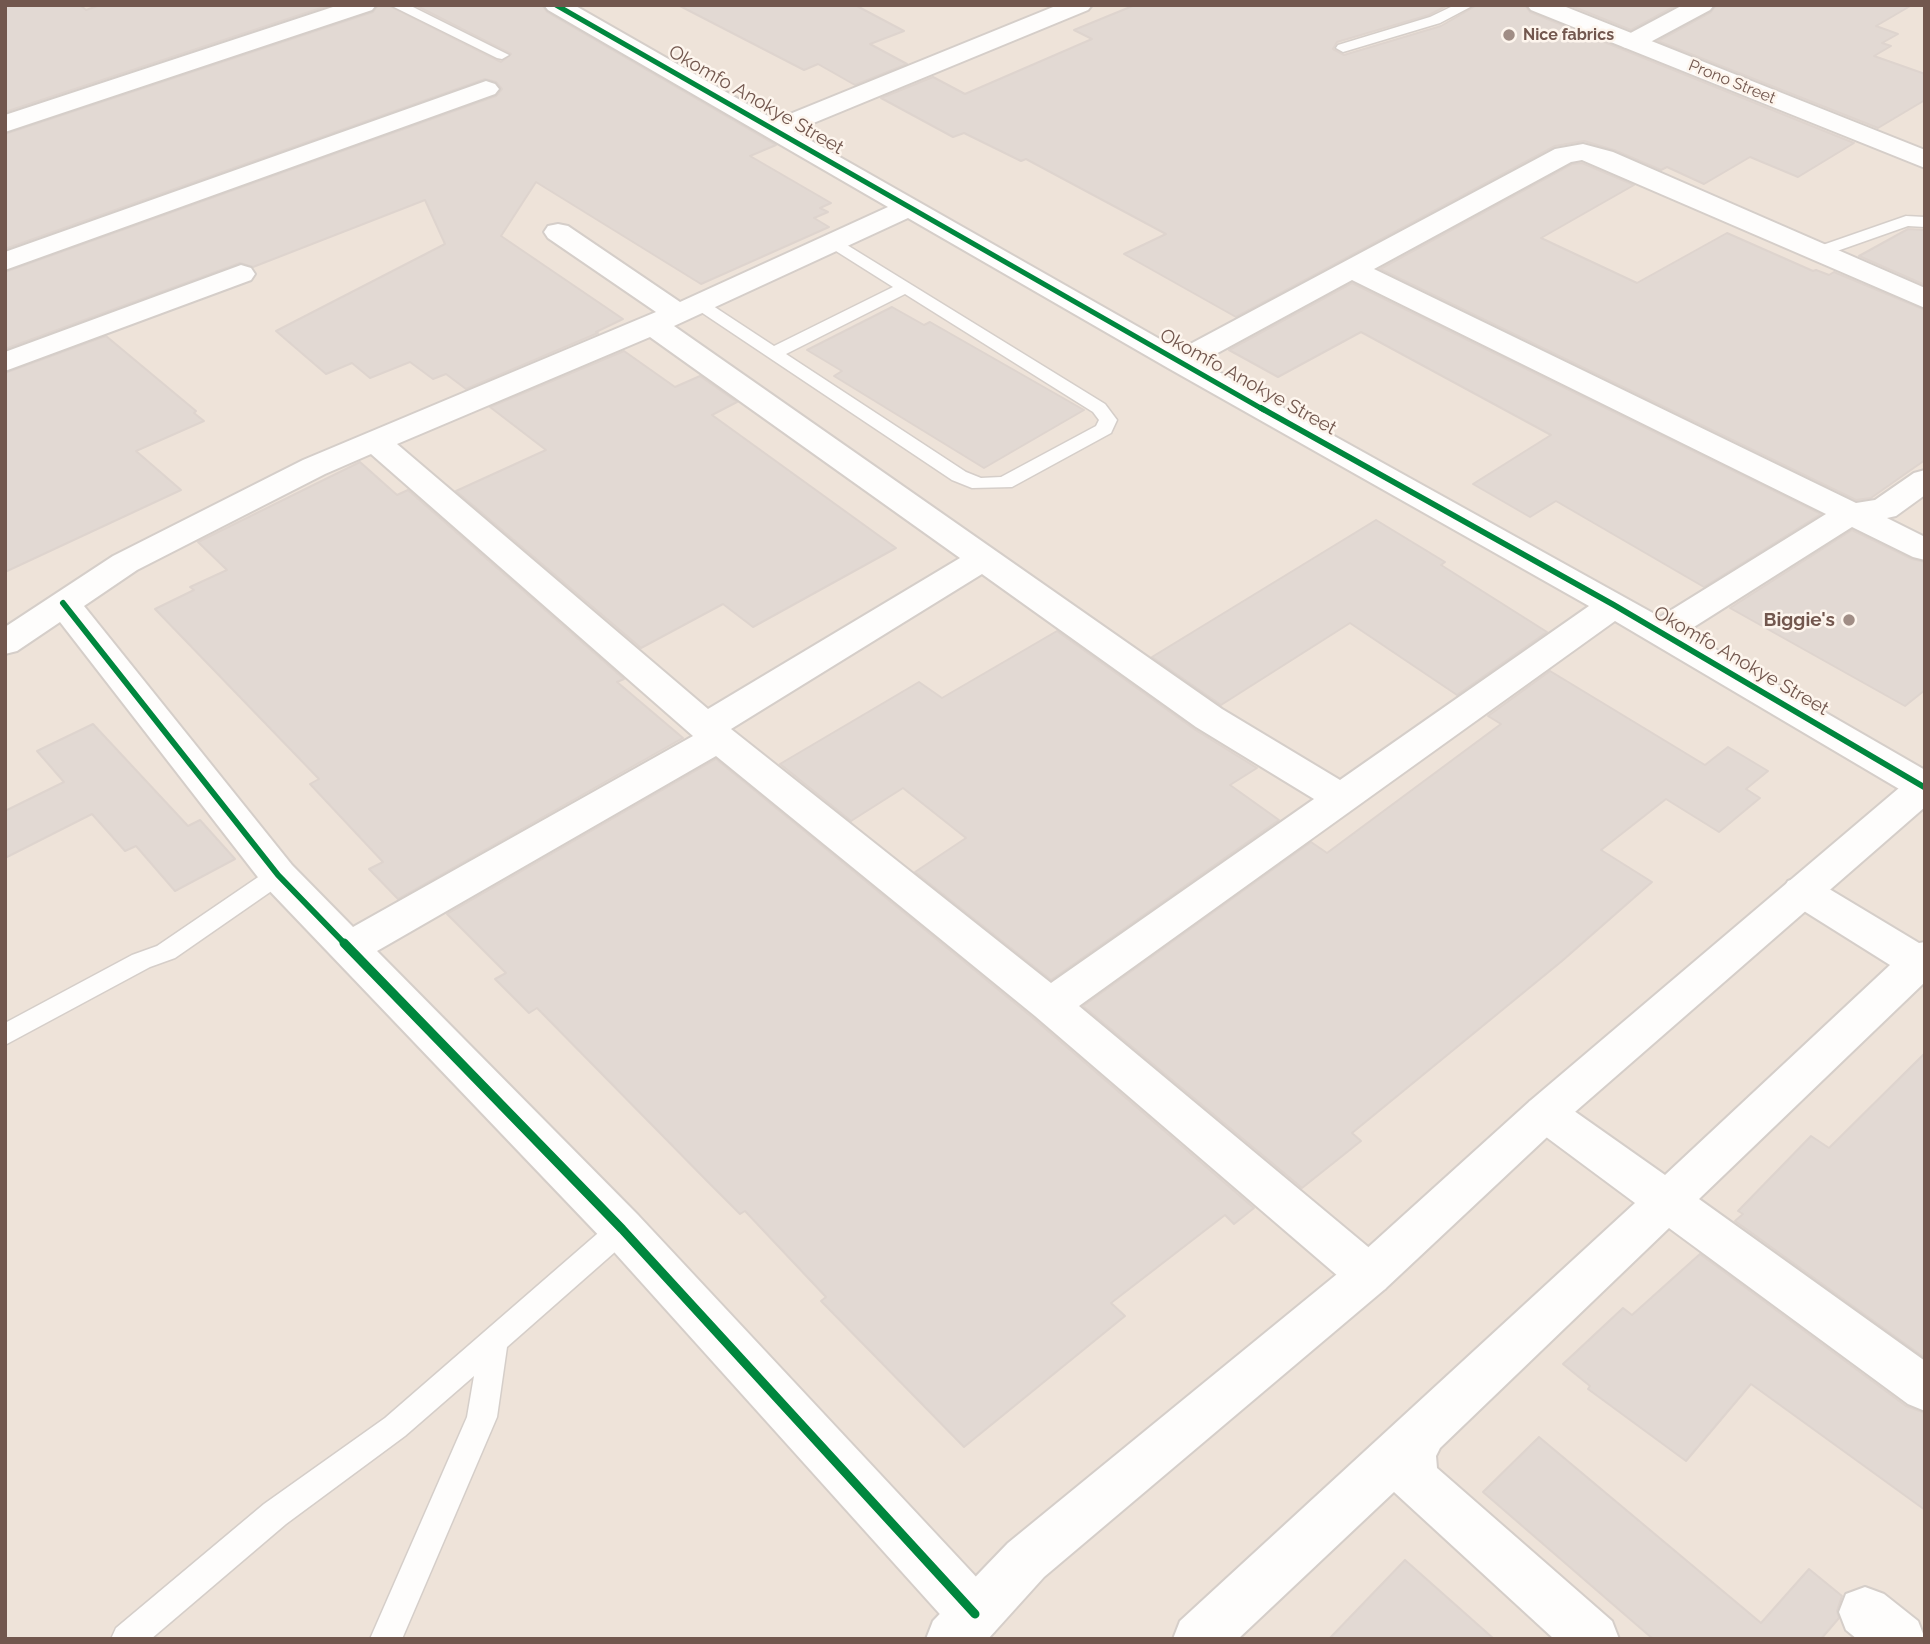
<!DOCTYPE html>
<html>
<head>
<meta charset="utf-8">
<style>
  body { margin:0 }
  #map { position:relative; width:1930px; height:1644px; overflow:hidden; background:#f6f1eb; font-family:Raleway,sans-serif }
  canvas { display:block }
  .frame { position:absolute; inset:0; border:7px solid #72574e; pointer-events:none }
</style>
</head>
<body>
<div id="map">
<canvas width="1930" height="1644"></canvas>
<div class="frame"></div>
</div>
<script>
const c = document.querySelector('canvas').getContext('2d');
c.lineJoin = 'round';
function fill(path, color) { c.fillStyle = color; c.fill(path, 'evenodd'); }
const shape = rows => new Path2D(rows.map(r => 'M' + r).join(''));
function trace(path, color, width, dash) { c.strokeStyle = color; c.lineWidth = width; c.lineCap = dash ? 'butt' : 'round'; c.setLineDash(dash || []); c.stroke(path); }
function write(font, color, halo, rows, align = 'center') {
  c.font = font + ' Raleway,sans-serif'; c.lineWidth = 5; c.setLineDash([]); c.textBaseline = 'middle'; c.strokeStyle = halo; c.fillStyle = color; for (const [text, x, y, turn = 0] of rows) {
    c.save(); c.translate(x, y); c.rotate((+turn || 0) * Math.PI / 180); c.textAlign = isNaN(turn) ? turn : align; if (halo) c.strokeText(text, 0, 0); c.fillText(text, 0, 0); c.restore();
  }
}
fill(shape([
  [5,5,1925,5,1925,1639,5,1639]
]), '#eee3d9');
const building = shape([
  [5,5,80,5,86,10,100,5,330,5,5,112,5,5],
  [378,5,388,5,501,62,511,54,415,5,542,5,547,12,776,145,750,156,831,203,820,208,828,212,814,218,829,227,701,284,536,182,501,236,623,319,596,332,598,333,466,389,446,374,433,379,410,362,370,378,352,363,326,374,276,331,445,244,425,200,253,267,240,263,5,349,5,272,496,96,502,89,496,82,485,79,5,249,5,134,373,12,378,5],
  [678,5,855,5,904,31,870,44,907,64,855,85,818,64,804,70,678,5],
  [1135,5,1448,5,1429,15,1337,42,1333,49,1344,55,1441,26,1477,5,1525,5,1530,12,1854,143,1798,177,1750,157,1704,184,1667,167,1661,170,1614,150,1584,141,1555,146,1236,317,1124,254,1166,234,1026,159,1021,161,964,133,953,137,881,98,933,77,965,94,1092,39,1074,30,1135,5],
  [1569,5,1677,5,1631,30,1569,5],
  [1716,5,1912,5,1876,26,1898,34,1882,43,1891,46,1874,56,1925,74,1925,100,1878,128,1658,41,1711,12,1716,5],
  [1582,163,1634,185,1541,238,1637,283,1727,233,1813,271,1816,270,1829,275,1834,272,1925,310,1925,460,1871,498,1856,500,1380,269,1572,164,1582,163],
  [1908,229,1925,230,1925,285,1859,256,1908,229],
  [1352,283,1821,514,1704,587,1556,501,1530,517,1473,484,1551,435,1361,332,1278,377,1229,350,1352,283],
  [892,307,924,325,930,322,1084,410,984,468,834,376,842,371,807,350,892,307],
  [106,336,196,411,194,413,204,421,136,451,181,490,5,572,5,373,106,336],
  [624,351,675,387,700,376,737,402,712,415,896,548,753,627,723,604,641,648,456,491,546,450,490,407,624,351],
  [360,462,397,495,408,490,624,679,617,682,683,738,398,899,369,869,383,862,310,784,319,779,155,609,194,590,190,587,227,570,198,542,360,462],
  [1376,520,1445,562,1441,565,1547,632,1457,695,1350,623,1221,705,1152,657,1376,520],
  [1852,530,1912,559,1925,562,1925,690,1905,706,1730,608,1852,530],
  [1057,631,1194,729,1257,768,1230,785,1279,820,1051,980,915,872,966,838,903,788,851,821,780,764,919,682,942,698,1057,631],
  [1550,671,1705,765,1728,747,1768,771,1746,789,1760,798,1719,832,1666,799,1601,850,1652,882,1562,961,1352,1133,1361,1141,1302,1188,1083,1006,1311,842,1327,853,1501,724,1488,716,1550,671],
  [93,724,188,826,200,820,235,859,175,891,136,846,125,851,92,814,5,858,5,811,64,782,37,751,93,724],
  [716,759,1033,1018,1254,1208,1234,1224,1225,1215,1111,1303,1125,1316,964,1447,821,1301,826,1297,745,1211,740,1214,710,1184,537,1008,529,1013,495,979,506,973,447,914,716,759],
  [1925,1053,1925,1358,1735,1221,1743,1214,1738,1211,1811,1136,1829,1148,1925,1053],
  [1700,1254,1906,1406,1925,1413,1925,1510,1751,1384,1686,1461,1588,1389,1590,1386,1563,1364,1623,1308,1632,1315,1700,1254],
  [1539,1437,1761,1623,1809,1569,1842,1596,1837,1611,1839,1618,1821,1639,1653,1639,1483,1492,1539,1437],
  [1405,1560,1494,1639,1329,1639,1405,1560]
]);
fill(building, '#e2d9d3');
trace(building, '#ded4ce', 2);
const service = shape([
  [390,5,409,5,509,55,502,59,497,58,390,5],
  [1455,5,1474,5,1440,23,1343,52,1336,48,1338,45,1430,17,1455,5],
  [1906,216,1925,217,1925,227,1908,226,1820,257,1812,252,1814,248,1906,216],
  [834,237,1105,404,1117,420,1111,433,1012,487,972,488,952,480,689,304,698,299,704,300,774,346,893,287,828,246,826,242,828,238,834,237],
  [905,294,1093,412,1099,420,1096,426,1001,477,981,478,966,472,786,354,905,294],
  [278,867,286,869,290,875,286,881,175,958,150,967,5,1045,5,1023,132,955,157,946,270,869,278,867],
  [622,1218,632,1221,636,1229,632,1237,507,1347,497,1417,402,1639,370,1639,467,1417,474,1376,405,1436,286,1524,151,1639,111,1639,116,1628,264,1504,385,1418,612,1221,622,1218]
]);
const minor = shape([
  [339,5,376,5,372,10,5,132,5,115,339,5],
  [544,5,574,5,775,120,1058,5,1092,5,1088,10,794,131,1179,350,1555,149,1583,144,1613,152,1925,288,1925,308,1582,160,1571,162,1374,269,1856,503,1875,500,1914,473,1925,470,1925,495,1896,516,1887,518,1925,537,1925,560,1913,557,1852,527,1686,632,1925,770,1925,800,1911,796,1615,621,1079,1006,1385,1261,1392,1275,1385,1289,1369,1295,1353,1289,1035,1016,716,756,377,951,638,1215,994,1596,1001,1614,994,1632,977,1639,956,1632,606,1243,264,885,60,622,17,651,5,654,5,627,113,556,303,460,656,312,548,238,544,232,548,226,558,224,568,226,680,302,888,207,548,10,544,5],
  [908,218,1168,368,1589,606,1340,780,1222,709,674,326,908,218],
  [1352,280,1826,514,1660,617,1201,362,1352,280],
  [650,337,960,558,708,709,397,444,650,337],
  [371,454,693,736,353,927,292,865,84,606,137,570,325,474,371,454],
  [982,574,1196,727,1314,799,1051,983,731,729,982,574],
  [1683,5,1714,5,1710,10,1641,47,1632,49,1623,47,1620,42,1623,37,1683,5],
  [486,81,495,84,499,89,495,94,5,270,5,252,486,81],
  [241,265,251,268,255,274,251,280,5,371,5,352,241,265],
  [1802,876,1816,881,1919,943,1925,942,1925,982,1699,1199,1925,1361,1925,1411,1908,1404,1669,1228,1440,1448,1436,1456,1437,1468,1612,1621,1619,1639,1554,1639,1394,1492,1238,1639,1173,1639,1180,1621,1635,1203,1530,1125,1523,1113,1530,1101,1545,1095,1560,1101,1665,1175,1890,965,1788,901,1782,891,1788,881,1802,876],
  [1865,1587,1884,1594,1918,1621,1925,1639,1857,1639,1846,1630,1839,1612,1846,1594,1865,1587]
]);
const tertiary = shape([
  [1527,5,1561,5,1925,150,1925,168,1531,10,1527,5],
  [1925,773,1925,807,1560,1125,1385,1289,1044,1577,988,1639,926,1639,933,1621,1008,1543,1353,1261,1530,1101,1912,777,1925,773]
]);
trace(service, '#d5cec9', 3);
trace(minor, '#d5cec9', 4);
trace(tertiary, '#d5cec9', 4);
fill(service, '#fefdfc');
fill(minor, '#fefdfc');
fill(tertiary, '#fefdfc');
trace(shape([
  [556,5,1264,410]
]), '#00873e', 5);
trace(shape([
  [1261,408,1614,605,1924,787],
  [63,603,278,875,346,945]
]), '#00873e', 6);
trace(shape([
  [344,943,622,1229,975,1614]
]), '#00873e', 9);
for (const [x, y, r, color] of [
  [1509,35,7,"#a08d85"],
  [1849,620,7,"#a08d85"]
]) { const dot = new Path2D(); dot.arc(x, y, r, 0, 2 * Math.PI); c.fillStyle = color; c.fill(dot); trace(dot, '#fdf5ed', 2.5); }
write('bold 16px', '#72574e', '#fdf5ed', [
  ["Nice fabrics",1523,35]
], 'left');
write('16px', '#72574e', '#fdf5ed', [
  ["Prono Street",1732,82,22]
]);
write('19px', '#72574e', '#fdf5ed', [
  ["Okomfo Anokye Street",756,100,30],
  ["Okomfo Anokye Street",1248,382,29],
  ["Okomfo Anokye Street",1741,661,30]
]);
write('bold 19px', '#72574e', '#fdf5ed', [
  ["Biggie's",1835,620]
], 'right');
</script>
</body>
</html>
